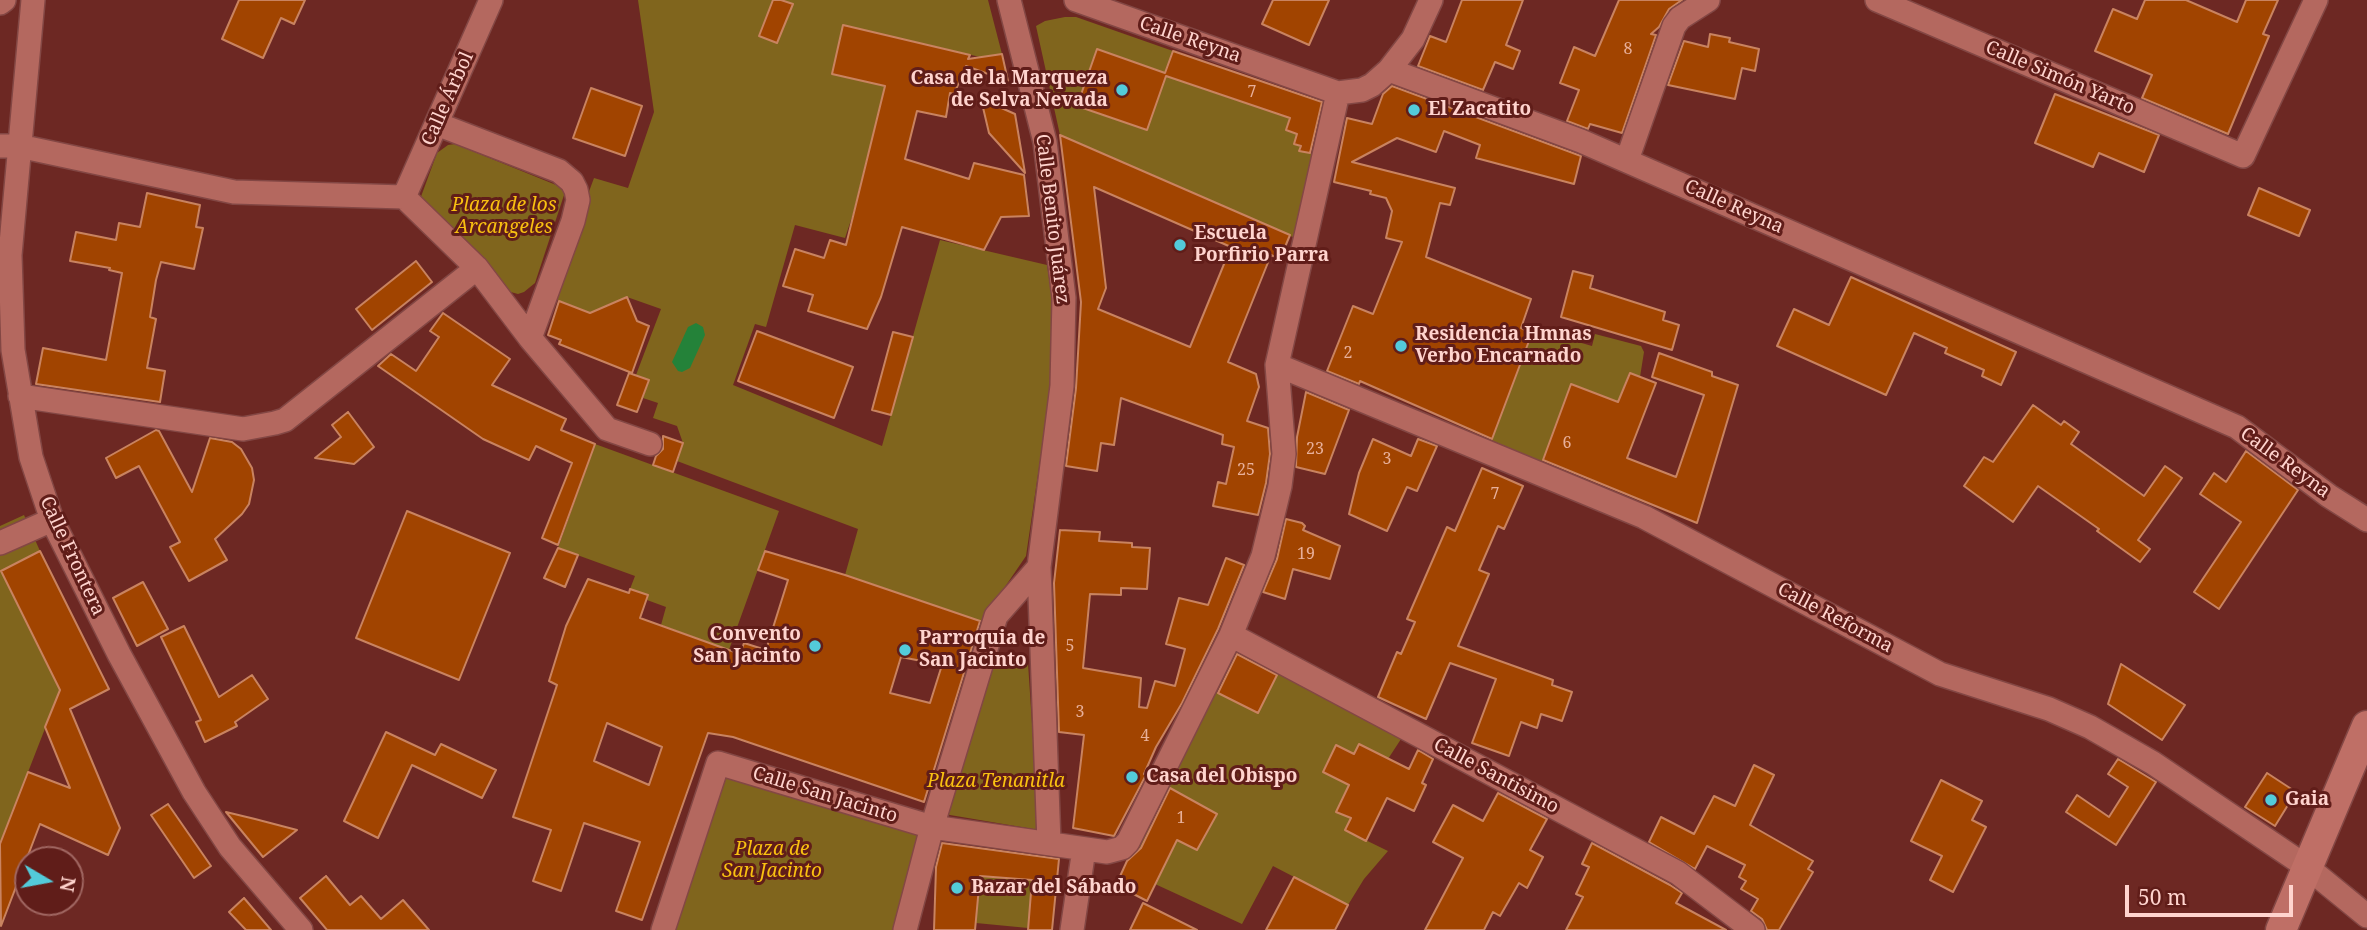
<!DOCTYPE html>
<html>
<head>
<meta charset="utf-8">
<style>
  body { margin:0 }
  #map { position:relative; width:2367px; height:930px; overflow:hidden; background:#6d2823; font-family:"Noto Serif",serif }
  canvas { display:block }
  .north { position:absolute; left:14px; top:846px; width:70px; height:70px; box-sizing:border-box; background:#601d19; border:2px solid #a06661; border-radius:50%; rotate:100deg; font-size:19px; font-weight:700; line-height:28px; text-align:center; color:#ffd4ce }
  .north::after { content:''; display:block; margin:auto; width:24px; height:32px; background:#53cbda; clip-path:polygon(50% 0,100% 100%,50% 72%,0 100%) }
  .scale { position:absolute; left:2125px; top:885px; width:168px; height:32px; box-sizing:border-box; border:4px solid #ffd4ce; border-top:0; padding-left:9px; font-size:21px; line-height:24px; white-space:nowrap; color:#ffd4ce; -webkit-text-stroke:5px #601d19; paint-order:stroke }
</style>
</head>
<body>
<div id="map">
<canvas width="2367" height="930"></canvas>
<div class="north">N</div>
<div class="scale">50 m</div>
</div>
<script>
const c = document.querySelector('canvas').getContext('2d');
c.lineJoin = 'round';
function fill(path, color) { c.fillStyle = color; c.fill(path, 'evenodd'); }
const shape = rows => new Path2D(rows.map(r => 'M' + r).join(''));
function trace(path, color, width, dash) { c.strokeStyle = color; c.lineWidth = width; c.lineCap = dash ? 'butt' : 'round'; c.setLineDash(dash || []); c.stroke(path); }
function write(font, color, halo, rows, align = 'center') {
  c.font = font + ' "Noto Serif",serif'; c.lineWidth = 6; c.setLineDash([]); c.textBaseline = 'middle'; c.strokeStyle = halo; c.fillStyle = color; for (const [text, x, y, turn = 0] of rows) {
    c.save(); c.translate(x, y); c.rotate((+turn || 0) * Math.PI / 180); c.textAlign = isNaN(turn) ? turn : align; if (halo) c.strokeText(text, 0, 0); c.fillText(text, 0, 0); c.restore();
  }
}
fill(shape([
  [638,0,988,0,1002,54,980,57,843,25,832,74,885,86,853,214,845,238,795,225,766,327,755,324,733,385,882,446,940,240,1047,265,1052,298,1052,379,1026,556,981,622,845,575,858,529,677,461,683,443,677,426,653,418,658,403,643,398,649,380,636,375,661,309,627,297,607,305,598,316,550,297,594,178,628,188,654,112],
  [1065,17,1076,17,1173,51,1170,61,1178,80,1290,118,1301,146,1300,151,1314,154,1295,238,1060,135,1036,26,1045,21],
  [455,144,566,189,535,283,524,292,518,294,507,291,419,202,437,153,448,145],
  [1533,329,1592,346,1595,334,1641,346,1644,352,1640,377,1629,373,1613,415,1603,396,1571,384,1542,463,1491,440],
  [595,444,779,511,717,683,696,692,713,644,661,625,666,607,647,600,648,595,630,589,635,576,558,548],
  [24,515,40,551,1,571,60,690,0,844,0,526],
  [995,659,1028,663,1039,830,944,814],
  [1280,669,1403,736,1388,759,1354,754,1336,745,1323,771,1349,785,1337,811,1351,818,1345,830,1388,851,1364,879,1348,905,1273,866,1242,924,1155,884,1165,865,1133,849,1146,823,1197,850,1217,814,1164,785,1212,690,1258,713],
  [725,774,921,831,896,930,674,930],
  [980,876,1032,880,1028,928,976,923]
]), '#80651d');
fill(shape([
  [696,323,703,327,705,335,690,368,682,372,678,371,672,362,688,327]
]), '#248239');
const building = shape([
  [239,0,305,0,294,24,281,18,263,58,222,39,239,0],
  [773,0,781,0,793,4,777,43,759,36,773,0],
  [1273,0,1329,0,1309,45,1262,24,1273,0],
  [1462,0,1523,0,1506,45,1520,51,1513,69,1495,62,1483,90,1418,66,1430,36,1446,42,1462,0],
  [1619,0,1682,0,1669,9,1659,27,1651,34,1656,35,1622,133,1590,124,1588,129,1567,121,1579,90,1560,83,1574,47,1595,56,1619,0],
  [2145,0,2186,0,2237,22,2246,0,2278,0,2263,34,2269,36,2228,134,2142,98,2152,75,2095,51,2113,9,2137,19,2145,0],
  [843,25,970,55,968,59,1002,54,1008,81,966,66,954,94,950,93,946,117,917,111,905,159,969,179,974,163,1024,175,1029,216,1001,217,984,250,902,227,881,297,867,329,808,311,813,295,783,286,795,249,824,258,830,240,846,245,885,86,832,74,843,25],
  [1710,34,1730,38,1729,42,1759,49,1755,71,1742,68,1735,99,1668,85,1684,41,1708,47,1710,34],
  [1097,49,1165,73,1173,51,1322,102,1310,153,1299,151,1301,146,1294,144,1297,134,1286,130,1290,118,1166,76,1147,130,1077,106,1097,49],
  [1392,86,1581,156,1574,184,1476,158,1480,145,1444,131,1436,152,1397,138,1352,162,1455,188,1450,205,1440,203,1426,257,1531,299,1521,328,1532,333,1492,439,1360,381,1359,384,1327,371,1353,306,1373,314,1402,242,1386,238,1392,211,1386,198,1370,194,1371,191,1334,182,1347,118,1372,124,1383,94,1392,86],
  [591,88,642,106,625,156,573,138,591,88],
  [2055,94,2159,135,2144,172,2099,153,2093,167,2035,143,2055,94],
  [981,99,1015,114,1025,173,989,133,981,99],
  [1060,135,1290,235,1280,259,1271,255,1228,362,1256,374,1259,387,1247,421,1268,428,1270,454,1266,483,1258,515,1213,506,1218,482,1226,484,1234,447,1222,444,1223,435,1121,398,1114,445,1101,443,1097,471,1066,466,1076,388,1081,302,1060,135],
  [1094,187,1231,247,1190,347,1098,309,1106,288,1094,187],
  [2259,188,2310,210,2299,236,2248,215,2259,188],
  [147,193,200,205,196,227,203,228,194,269,161,262,156,280,150,317,156,319,147,368,165,371,160,402,36,384,43,348,106,360,122,273,109,270,110,268,70,261,76,232,116,240,119,223,140,227,147,193],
  [416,261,432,282,372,330,356,309,416,261],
  [1573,271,1593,276,1590,288,1665,312,1663,320,1679,325,1672,350,1561,317,1573,271],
  [1851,277,2016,352,2001,385,1982,376,1984,370,1945,353,1947,348,1914,333,1886,395,1777,346,1794,309,1829,325,1851,277],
  [627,297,637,321,649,326,632,373,559,344,561,340,548,335,559,301,590,313,627,297],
  [443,313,510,359,492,385,566,419,561,430,595,444,558,545,542,538,572,463,536,446,529,460,483,439,378,366,391,354,416,371,439,337,430,331,443,313],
  [757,331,853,367,834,418,738,381,757,331],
  [893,332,913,337,891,415,872,410,893,332],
  [1659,353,1712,372,1712,376,1738,385,1697,523,1543,460,1571,384,1618,402,1630,373,1656,383,1627,458,1676,477,1704,395,1652,377,1659,353],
  [629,373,649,380,637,412,617,405,629,373],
  [1306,392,1349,410,1325,474,1296,467,1297,437,1306,392],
  [2033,405,2061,425,2064,421,2079,432,2071,444,2144,496,2165,466,2182,478,2138,540,2150,549,2140,562,2097,531,2099,529,2038,486,2013,522,1964,486,1984,457,1993,462,2033,405],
  [348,412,374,447,354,464,315,458,341,437,332,425,348,412],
  [156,430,159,431,192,492,210,438,232,442,241,449,252,468,254,480,249,504,242,514,215,539,227,560,189,581,170,547,180,542,139,466,116,478,106,458,156,430],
  [663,436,683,443,673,472,653,465,656,456,663,449,663,436],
  [1373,439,1411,456,1418,439,1437,446,1417,491,1407,487,1387,531,1349,514,1359,473,1373,439],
  [2246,451,2298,490,2219,609,2194,592,2241,522,2200,494,2214,473,2226,482,2246,451],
  [1482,468,1523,486,1504,529,1498,526,1479,570,1489,574,1458,646,1553,680,1552,685,1572,692,1562,721,1541,714,1537,728,1521,722,1509,756,1472,743,1496,679,1450,663,1426,719,1378,697,1397,652,1401,654,1415,622,1407,619,1447,527,1455,531,1482,468],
  [407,511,510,553,459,680,356,638,407,511],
  [1286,519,1302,523,1305,526,1303,530,1340,546,1330,579,1293,569,1285,599,1263,592,1277,559,1286,519],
  [1060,530,1100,532,1099,541,1132,543,1132,547,1150,548,1147,589,1121,588,1121,595,1090,594,1083,668,1141,678,1139,707,1147,708,1155,681,1175,686,1185,649,1166,644,1179,598,1208,605,1226,558,1244,565,1218,629,1182,703,1156,747,1144,774,1146,775,1114,836,1073,828,1084,735,1059,732,1054,583,1060,530],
  [558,548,578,555,565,587,544,578,558,548],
  [40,551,109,689,70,709,120,828,108,855,40,824,1,926,0,844,28,772,70,788,45,727,60,690,1,571,40,551],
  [765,551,845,575,980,621,924,802,733,737,708,733,642,920,616,911,640,842,584,823,561,891,533,881,551,830,513,817,557,685,549,681,566,626,588,579,629,593,630,589,648,595,640,618,740,654,744,643,766,650,788,580,758,570,765,551],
  [901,657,942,665,930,703,890,693,901,657],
  [607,723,662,747,649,785,594,761,607,723],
  [143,582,168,629,137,646,113,598,143,582],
  [184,626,219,697,252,675,268,699,235,722,237,726,205,742,196,722,201,720,161,637,184,626],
  [1237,654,1277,675,1258,713,1218,693,1237,654],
  [2121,664,2185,705,2162,740,2108,704,2121,664],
  [386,732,435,755,441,744,496,770,482,798,412,765,378,838,344,821,386,732],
  [1359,744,1409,769,1418,750,1433,759,1422,783,1426,785,1414,811,1387,798,1366,841,1345,830,1351,818,1336,812,1349,785,1323,772,1336,745,1354,754,1359,744],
  [2118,759,2156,782,2116,845,2066,812,2077,795,2109,817,2128,787,2108,774,2118,759],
  [1754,765,1774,775,1750,825,1813,861,1808,869,1813,872,1779,930,1767,930,1762,919,1751,911,1758,899,1741,889,1746,881,1739,877,1745,865,1707,846,1695,869,1649,842,1661,817,1694,834,1714,796,1735,806,1754,765],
  [2267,773,2296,792,2275,826,2245,807,2267,773],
  [1941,780,1982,801,1972,820,1986,827,1953,892,1930,880,1942,856,1911,841,1941,780],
  [1170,788,1217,814,1197,850,1177,840,1147,901,1116,885,1127,861,1141,848,1170,788],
  [1498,793,1547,819,1530,850,1543,857,1527,888,1519,883,1500,916,1493,912,1484,930,1425,930,1463,858,1433,842,1453,805,1483,821,1498,793],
  [168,804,211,866,194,878,151,815,168,804],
  [226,812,255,819,297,830,263,857,226,812],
  [942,843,1059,859,1052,930,1028,930,1032,880,980,876,975,930,934,930,936,867,942,843],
  [1592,843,1670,885,1682,893,1676,903,1726,930,1566,930,1583,897,1576,894,1589,867,1582,864,1592,843],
  [326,876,350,905,361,896,381,919,403,900,429,930,327,930,300,898,326,876],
  [1294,877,1348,905,1335,930,1266,930,1294,877],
  [244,898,271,930,246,930,229,912,244,898],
  [1143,903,1197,930,1130,930,1143,903]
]);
fill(building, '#a14400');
trace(building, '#c98360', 2);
const minor = shape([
  [33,0,10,255,13,350,31,457,52,520,119,654,194,792,230,847,301,930],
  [1009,0,1045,142,1064,298,1062,386,1039,567,1049,843],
  [1076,0,1338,93,1362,90,1372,85,1389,70,1413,39,1431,0],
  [1877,0,2243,156,2316,0],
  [0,3,4,0],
  [1389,70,1581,141,2237,427,2329,496,2367,520],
  [437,124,559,171,572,182,576,190,578,200,573,221,530,338],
  [0,146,19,146,234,192,404,197,477,268,530,338,607,429,650,444],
  [1627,160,1674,26,1680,18,1708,0],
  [404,197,491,0],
  [1277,365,1644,517,1940,674,2049,709,2090,727,2153,763,2307,867,2367,916],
  [20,396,243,429,275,423,285,420,477,268],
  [0,543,52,520],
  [1231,635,1678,873,1753,930],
  [663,930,718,763,932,827,1107,852,1122,848,1128,842,1231,635,1263,556,1280,486,1284,454,1277,365,1338,93],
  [905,930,932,827,996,616,1039,567],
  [1072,930,1084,849]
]);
const major = shape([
  [2281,930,2367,726]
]);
trace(minor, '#834744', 26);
trace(major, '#834744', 33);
trace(minor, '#b4685f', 23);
trace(major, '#bf6f66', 30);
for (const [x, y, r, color] of [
  [1122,90,7,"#53cbda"],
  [1414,110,7,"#53cbda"],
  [1180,245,7,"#53cbda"],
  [1401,346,7,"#53cbda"],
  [815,646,7,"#53cbda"],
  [905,650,7,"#53cbda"],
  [1132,777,7,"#53cbda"],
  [2271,800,7,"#53cbda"],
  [957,888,7,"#53cbda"]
]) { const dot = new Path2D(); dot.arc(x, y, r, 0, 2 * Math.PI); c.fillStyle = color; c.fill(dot); trace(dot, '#601d19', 2.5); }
write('16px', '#e8b09a', null, [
  ["8",1628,49],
  ["7",1252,92],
  ["2",1348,353],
  ["6",1567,443],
  ["23",1315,449],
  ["3",1387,459],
  ["25",1246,470],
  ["7",1495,494],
  ["19",1306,554],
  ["5",1070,646],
  ["3",1080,712],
  ["4",1145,736],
  ["1",1181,818]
]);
write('19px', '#ffd4ce', '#601d19', [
  ["Calle Reyna",1190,40,19],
  ["Calle Simón Yarto",2060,78,23],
  ["Calle Árbol",448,99,-66],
  ["Calle Reyna",1734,207,24],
  ["Calle Benito Juárez",1052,219,83],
  ["Calle Reyna",2285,463,36],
  ["Calle Frontera",72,556,65],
  ["Calle Reforma",1835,618,28],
  ["Calle Santisimo",1496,776,28],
  ["Calle San Jacinto",825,795,17]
]);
write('bold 19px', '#ffd4ce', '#601d19', [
  ["Casa de la Marqueza",1108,79,"right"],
  ["de Selva Nevada",1108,101,"right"],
  ["El Zacatito",1428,110],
  ["Escuela",1194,234],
  ["Porfirio Parra",1194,256],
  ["Residencia Hmnas",1415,335],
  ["Verbo Encarnado",1415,357],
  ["Convento",801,635,"right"],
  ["San Jacinto",801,657,"right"],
  ["Parroquia de",919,639],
  ["San Jacinto",919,661],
  ["Casa del Obispo",1146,777],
  ["Gaia",2285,800],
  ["Bazar del Sábado",971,888]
], 'left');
write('italic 19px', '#f9c111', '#601d19', [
  ["Plaza de los",504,206],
  ["Arcangeles",504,228],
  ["Plaza Tenanitla",996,782],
  ["Plaza de",772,850],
  ["San Jacinto",772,872]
]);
</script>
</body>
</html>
